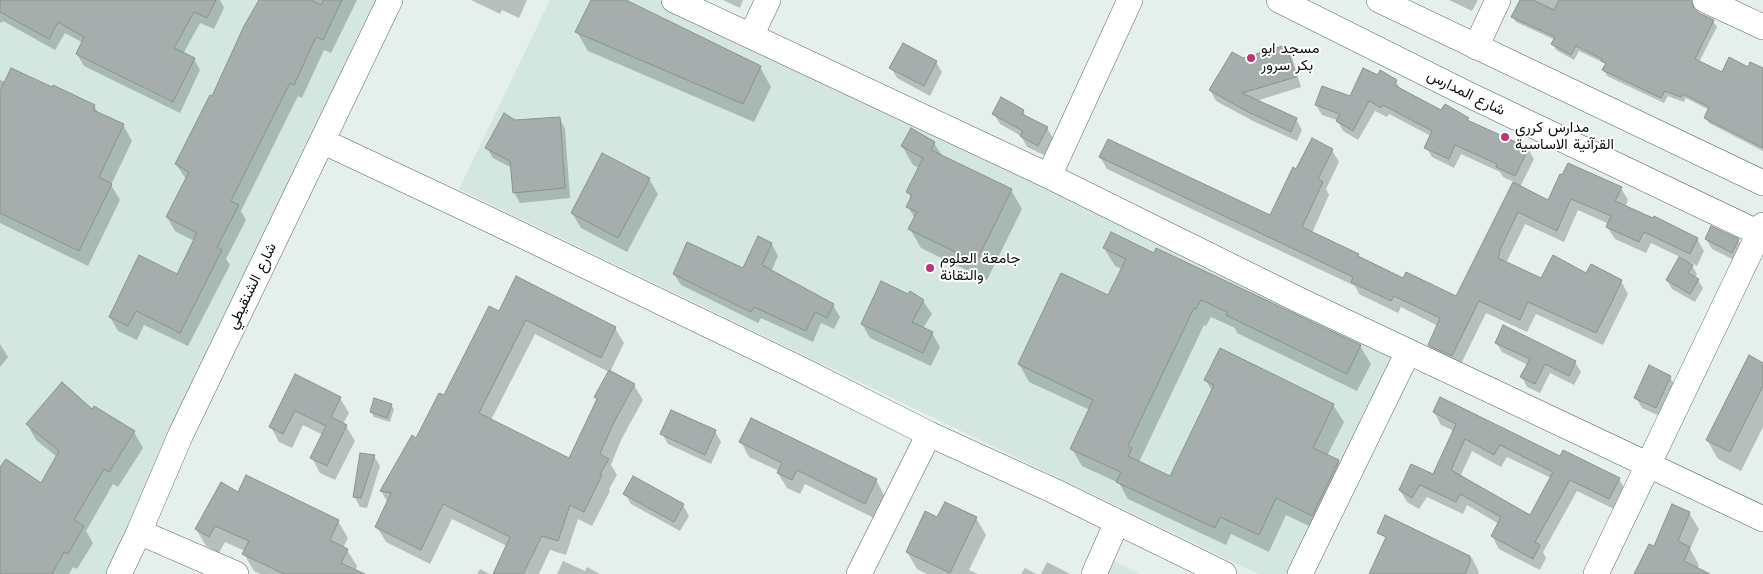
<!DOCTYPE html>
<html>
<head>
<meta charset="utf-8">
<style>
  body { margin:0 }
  canvas { display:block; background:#e5efec }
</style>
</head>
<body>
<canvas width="1763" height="574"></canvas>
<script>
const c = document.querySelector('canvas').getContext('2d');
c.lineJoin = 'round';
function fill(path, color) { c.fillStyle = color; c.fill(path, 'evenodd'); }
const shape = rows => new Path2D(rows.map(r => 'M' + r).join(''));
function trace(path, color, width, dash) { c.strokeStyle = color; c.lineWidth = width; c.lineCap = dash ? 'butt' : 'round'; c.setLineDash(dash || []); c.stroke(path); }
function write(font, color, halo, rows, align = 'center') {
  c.font = font + ' "Work Sans",Vazirmatn,sans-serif'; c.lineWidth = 4; c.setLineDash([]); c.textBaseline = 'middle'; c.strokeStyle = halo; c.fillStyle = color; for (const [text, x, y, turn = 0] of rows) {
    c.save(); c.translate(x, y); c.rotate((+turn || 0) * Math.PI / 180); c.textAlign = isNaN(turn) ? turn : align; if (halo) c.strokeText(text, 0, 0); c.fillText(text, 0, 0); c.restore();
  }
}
fill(shape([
  [0,0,391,0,127,574,0,574],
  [550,0,679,0,1400,348,1291,574,1258,574,459,189],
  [1108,558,1140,574,1100,574]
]), '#d3e6e0');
fill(shape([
  [0,0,220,0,224,8,214,29,200,23,183,54,194,59,200,70,180,113,84,66,77,54,83,43,65,33,55,50,3,21,2,23,0,22],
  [260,0,357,0,331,53,324,50,302,98,298,96,241,211,246,220,226,259,230,265,188,346,144,325,137,340,118,331,110,317,178,276,194,241,175,231,167,217,186,179,176,164,213,98],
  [471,0,527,0,519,18,502,10,500,14],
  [592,0,623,0,760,67,771,87,754,122,588,51,577,32],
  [723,0,743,0,740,8],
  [1449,0,1478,0,1472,11],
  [1521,0,1687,0,1694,11,1713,21,1717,27,1699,62,1722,74,1748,68,1763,70,1763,151,1709,123,1706,118,1709,110,1686,98,1684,102,1668,96,1664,103,1607,76,1604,70,1606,66,1604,63,1579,51,1574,60,1556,50,1553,44,1555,40,1516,22,1513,17],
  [1286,46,1292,57,1301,87,1256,101,1296,119,1302,130,1297,141,1253,121,1216,101,1210,90,1243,59],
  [936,62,942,72,930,96,897,78,891,68],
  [1378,77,1396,81,1401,90,1442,111,1468,119,1470,123,1528,149,1534,159,1520,187,1549,201,1621,188,1628,200,1625,207,1697,239,1704,251,1697,266,1690,262,1697,274,1695,278,1698,280,1703,288,1695,302,1672,289,1667,280,1680,257,1651,243,1646,253,1615,239,1607,227,1609,224,1578,210,1564,242,1525,224,1506,263,1541,279,1586,275,1621,281,1628,294,1603,345,1536,314,1527,332,1486,313,1459,368,1436,357,1429,345,1438,326,1401,307,1398,313,1359,294,1355,286,1107,169,1100,157,1271,217,1296,171,1332,150,1339,162,1326,189,1329,195,1312,233,1404,280,1456,298,1514,182,1503,177,1500,172,1461,154,1454,168,1432,157,1426,147,1431,136,1389,114,1387,117,1375,111,1358,140,1343,131,1337,120,1322,115,1316,105,1351,98],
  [0,80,94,106,99,114,123,125,132,141,111,185,120,200,88,266,0,223],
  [1023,111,1027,119,1047,128,1053,138,1044,155,1027,147,1021,136,1000,124,994,114],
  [560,119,565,129,570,198,520,203,514,192,512,168,493,158,487,148,515,121],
  [934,143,943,157,1011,190,1022,209,987,280,921,248,910,229,915,219,908,207,911,199,908,192,919,168,913,165,902,146],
  [649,179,658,194,627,252,581,228,572,213],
  [759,238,772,244,778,256,771,272,833,305,840,317,834,329,821,323,813,342,761,318,758,323,681,285,674,274,744,269],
  [1706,239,1738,240,1744,251,1738,262,1712,249],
  [1104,248,1154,254,1360,346,1371,364,1357,391,1237,333,1235,328,1211,317,1206,326,1204,325,1139,462,1171,477,1212,391,1206,380,1333,405,1344,422,1327,456,1338,461,1348,479,1322,532,1286,515,1269,552,1231,534,1226,545,1128,499,1119,483,1082,466,1072,449,1090,410,1029,382,1019,364,1109,297,1122,269,1115,266],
  [923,301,932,314,923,328,932,333,940,347,931,366,870,338,862,324],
  [499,312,615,328,624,343,610,372,634,385,643,400,621,440,611,465,617,475,609,489,610,491,592,526,578,519,566,555,550,550,539,574,494,574,507,546,452,519,430,564,386,542,377,527,388,503,381,491,413,437,417,440],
  [535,334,609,372,596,397,598,400,570,460,491,420],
  [1496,342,1575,362,1581,372,1574,385,1550,373,1540,393,1527,387,1522,377,1528,365,1502,352],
  [0,344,8,357,0,367],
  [1763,364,1763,427,1741,471,1718,459,1707,440],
  [296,376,340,398,349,413,343,424,346,426,355,441,335,480,320,473,312,458,323,435,303,425,292,448,279,442,271,427],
  [1670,377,1676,387,1662,417,1642,408,1636,398],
  [391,405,394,409,390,422,374,417,371,412],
  [92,411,134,432,143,448,118,487,113,484,86,531,93,543,77,569,73,567,69,574,0,574,0,470,42,485,57,457,36,440,27,424],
  [1434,412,1619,479,1626,491,1616,510,1577,491,1543,552,1546,558,1540,570,1499,549,1492,536,1499,524,1467,505,1463,514,1427,497,1419,509,1407,502,1400,490,1434,476,1454,431,1441,425],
  [1472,451,1501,467,1507,457,1551,478,1530,517,1460,477],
  [715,431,721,442,711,464,668,444,662,434],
  [741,442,876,480,884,495,874,518,805,484,800,494,787,488,778,473,779,471,749,457],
  [374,456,380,466,367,508,360,507,354,496],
  [238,493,338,521,348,538,343,548,347,550,357,566,355,571,362,574,260,574,254,571,244,554,245,551,225,542,219,553,206,546,196,529],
  [625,494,683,505,689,516,680,531,631,504],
  [1689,513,1699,529,1690,549,1699,565,1697,569,1707,574,1636,574,1655,548],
  [976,518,986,535,969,570,978,574,927,574,917,569,907,552,938,519],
  [1410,528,1472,558,1479,572,1478,574,1388,574],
  [563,561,585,571,587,567,600,574,557,574],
  [1047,562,1070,574,1041,574],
  [1025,568,1036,574,1021,574],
  [480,569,490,574,477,574]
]), '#0003');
const building = shape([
  [0,0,216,0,207,18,194,12,174,48,195,58,173,102,76,54,84,37,58,22,49,39,0,12,0,0],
  [259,0,311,0,321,5,324,0,342,0,323,40,316,37,294,85,290,83,231,201,239,205,217,247,222,250,180,333,136,311,128,326,109,317,139,255,177,274,197,233,166,217,189,172,175,164,210,95,212,96,244,26,259,0],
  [591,0,626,0,761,66,743,104,575,32,591,0],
  [1520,0,1533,0,1554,10,1559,0,1691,0,1694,9,1699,13,1714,20,1695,59,1722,72,1729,57,1748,67,1750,62,1763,68,1763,148,1704,118,1709,107,1683,94,1681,97,1665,91,1661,98,1602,70,1606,63,1601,61,1602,59,1576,46,1571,55,1551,44,1555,37,1511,17,1520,0],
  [903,43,937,61,924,86,889,68,903,43],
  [1286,45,1296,77,1242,93,1297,118,1291,132,1246,111,1209,90,1232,52,1243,58,1286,45],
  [11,68,52,87,53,85,95,105,93,110,124,124,99,177,112,184,79,251,0,213,0,91,11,68],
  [1363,68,1378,75,1380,70,1397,80,1394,85,1441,110,1445,104,1469,118,1467,120,1529,148,1515,176,1496,167,1497,164,1455,145,1449,159,1424,148,1432,131,1383,105,1381,108,1369,101,1353,131,1336,121,1340,114,1315,105,1322,86,1350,96,1363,68],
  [1001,97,1024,110,1022,114,1048,127,1038,146,1020,136,1023,131,992,114,1001,97],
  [504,113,515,120,560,117,565,188,513,193,510,161,485,148,504,113],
  [911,128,935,142,931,150,1012,189,976,262,908,229,917,212,906,207,912,195,906,192,923,158,901,146,911,128],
  [1312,138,1333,149,1318,179,1323,182,1302,227,1359,254,1358,256,1403,278,1406,272,1456,296,1513,182,1548,200,1560,174,1562,175,1568,163,1622,187,1615,201,1653,218,1654,216,1698,238,1690,254,1644,232,1639,242,1606,227,1611,216,1571,199,1557,231,1518,212,1499,252,1500,253,1498,258,1541,278,1553,255,1586,273,1591,264,1622,280,1611,304,1596,333,1528,302,1520,320,1479,301,1452,356,1428,345,1440,318,1394,296,1391,301,1351,282,1353,277,1099,157,1108,139,1270,215,1293,167,1296,169,1312,138],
  [602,153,650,178,618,238,571,213,602,153],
  [1711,226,1739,239,1732,253,1705,239,1711,226],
  [1111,232,1154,253,1156,248,1361,345,1347,374,1226,315,1227,312,1201,300,1196,309,1194,308,1128,446,1132,448,1128,456,1170,476,1214,385,1204,380,1220,348,1334,404,1313,448,1339,460,1312,516,1276,498,1259,535,1220,517,1215,528,1116,482,1121,472,1070,449,1093,400,1018,364,1061,273,1108,295,1126,259,1103,248,1111,232],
  [758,236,772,243,762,265,834,304,827,318,815,312,806,331,754,307,751,312,673,274,687,242,743,268,758,236],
  [1679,257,1693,265,1688,273,1699,279,1690,294,1666,280,1679,257],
  [516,276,616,327,601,358,526,320,479,413,569,458,597,399,594,397,609,370,635,384,613,424,600,454,609,459,600,474,602,475,584,512,570,505,558,541,542,536,523,574,493,574,510,537,443,504,421,550,375,527,391,493,380,491,412,435,416,438,439,393,444,395,489,306,499,311,516,276],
  [881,281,908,294,910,291,924,300,912,322,933,332,923,353,861,324,881,281],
  [1503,325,1576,361,1569,376,1545,364,1535,384,1520,377,1530,359,1495,343,1503,325],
  [1749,355,1763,363,1763,386,1730,452,1706,440,1749,355],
  [1649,365,1671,376,1656,408,1634,398,1649,365],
  [295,374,341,397,331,417,347,425,327,466,310,458,326,426,295,411,283,434,269,427,295,374],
  [62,382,92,409,94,406,135,431,109,472,104,469,74,520,84,526,68,554,64,552,52,574,0,574,0,467,6,459,41,483,59,451,26,424,62,382],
  [1440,397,1560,456,1563,450,1620,478,1609,499,1570,480,1535,542,1540,545,1533,559,1491,536,1501,517,1460,494,1456,502,1420,485,1412,498,1399,490,1411,464,1433,474,1456,424,1433,412,1440,397],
  [1465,439,1494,455,1500,445,1553,472,1530,515,1451,470,1465,439],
  [374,398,392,404,387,418,370,412,374,398],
  [671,410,716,430,705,455,660,434,671,410],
  [751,418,877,479,865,504,797,470,792,480,777,473,782,463,739,442,751,418],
  [360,453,375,455,361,498,353,497,360,453],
  [246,475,339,520,330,540,348,549,341,563,365,574,284,574,242,554,249,541,215,526,209,537,195,529,221,482,238,492,246,475],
  [633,476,684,504,674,522,623,494,633,476],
  [945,502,977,517,950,573,906,552,925,511,937,517,945,502],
  [1672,504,1690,512,1678,541,1690,547,1684,561,1710,574,1634,574,1649,544,1654,546,1672,504],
  [1385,515,1470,556,1470,562,1465,574,1369,574,1386,537,1377,533,1385,515]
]);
fill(building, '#a5aeac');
trace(building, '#8a9390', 1);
const minor = shape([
  [674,0,1049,176,1299,300,1763,519],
  [1279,0,1463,92,1763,235],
  [1379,0,1763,183],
  [1705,0,1763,27],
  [751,36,768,0],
  [1476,47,1498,0],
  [322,141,488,219,800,369,929,434,1054,491,1224,574],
  [1049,176,1130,0],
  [139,532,236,574],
  [119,574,139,532,181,434,390,0],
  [859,574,929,434],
  [1094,574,1117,522],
  [1300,574,1408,352],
  [1596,574,1763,225]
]);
trace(minor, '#606866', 26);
trace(minor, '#fff', 25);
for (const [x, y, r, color] of [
  [1251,58,5,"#bc3473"],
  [1505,137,5,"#bc3473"],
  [930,268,5,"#bc3473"]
]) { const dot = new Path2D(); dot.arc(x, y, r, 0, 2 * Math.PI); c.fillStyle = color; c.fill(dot); trace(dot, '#fff', 2); }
write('15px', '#0c0f0f', '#fff', [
  ["مسجد ابو",1261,49],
  ["بكر سرور",1261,66],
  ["مدارس كرري",1515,128],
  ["القرآنية الاساسية",1515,145],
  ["جامعة العلوم",940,259],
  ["والتقانة",940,276]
], 'left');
write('15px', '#0c0f0f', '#fff', [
  ["شارع المدارس",1466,93,26],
  ["شارع الشنقيطي",252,286,-64]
]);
</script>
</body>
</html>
